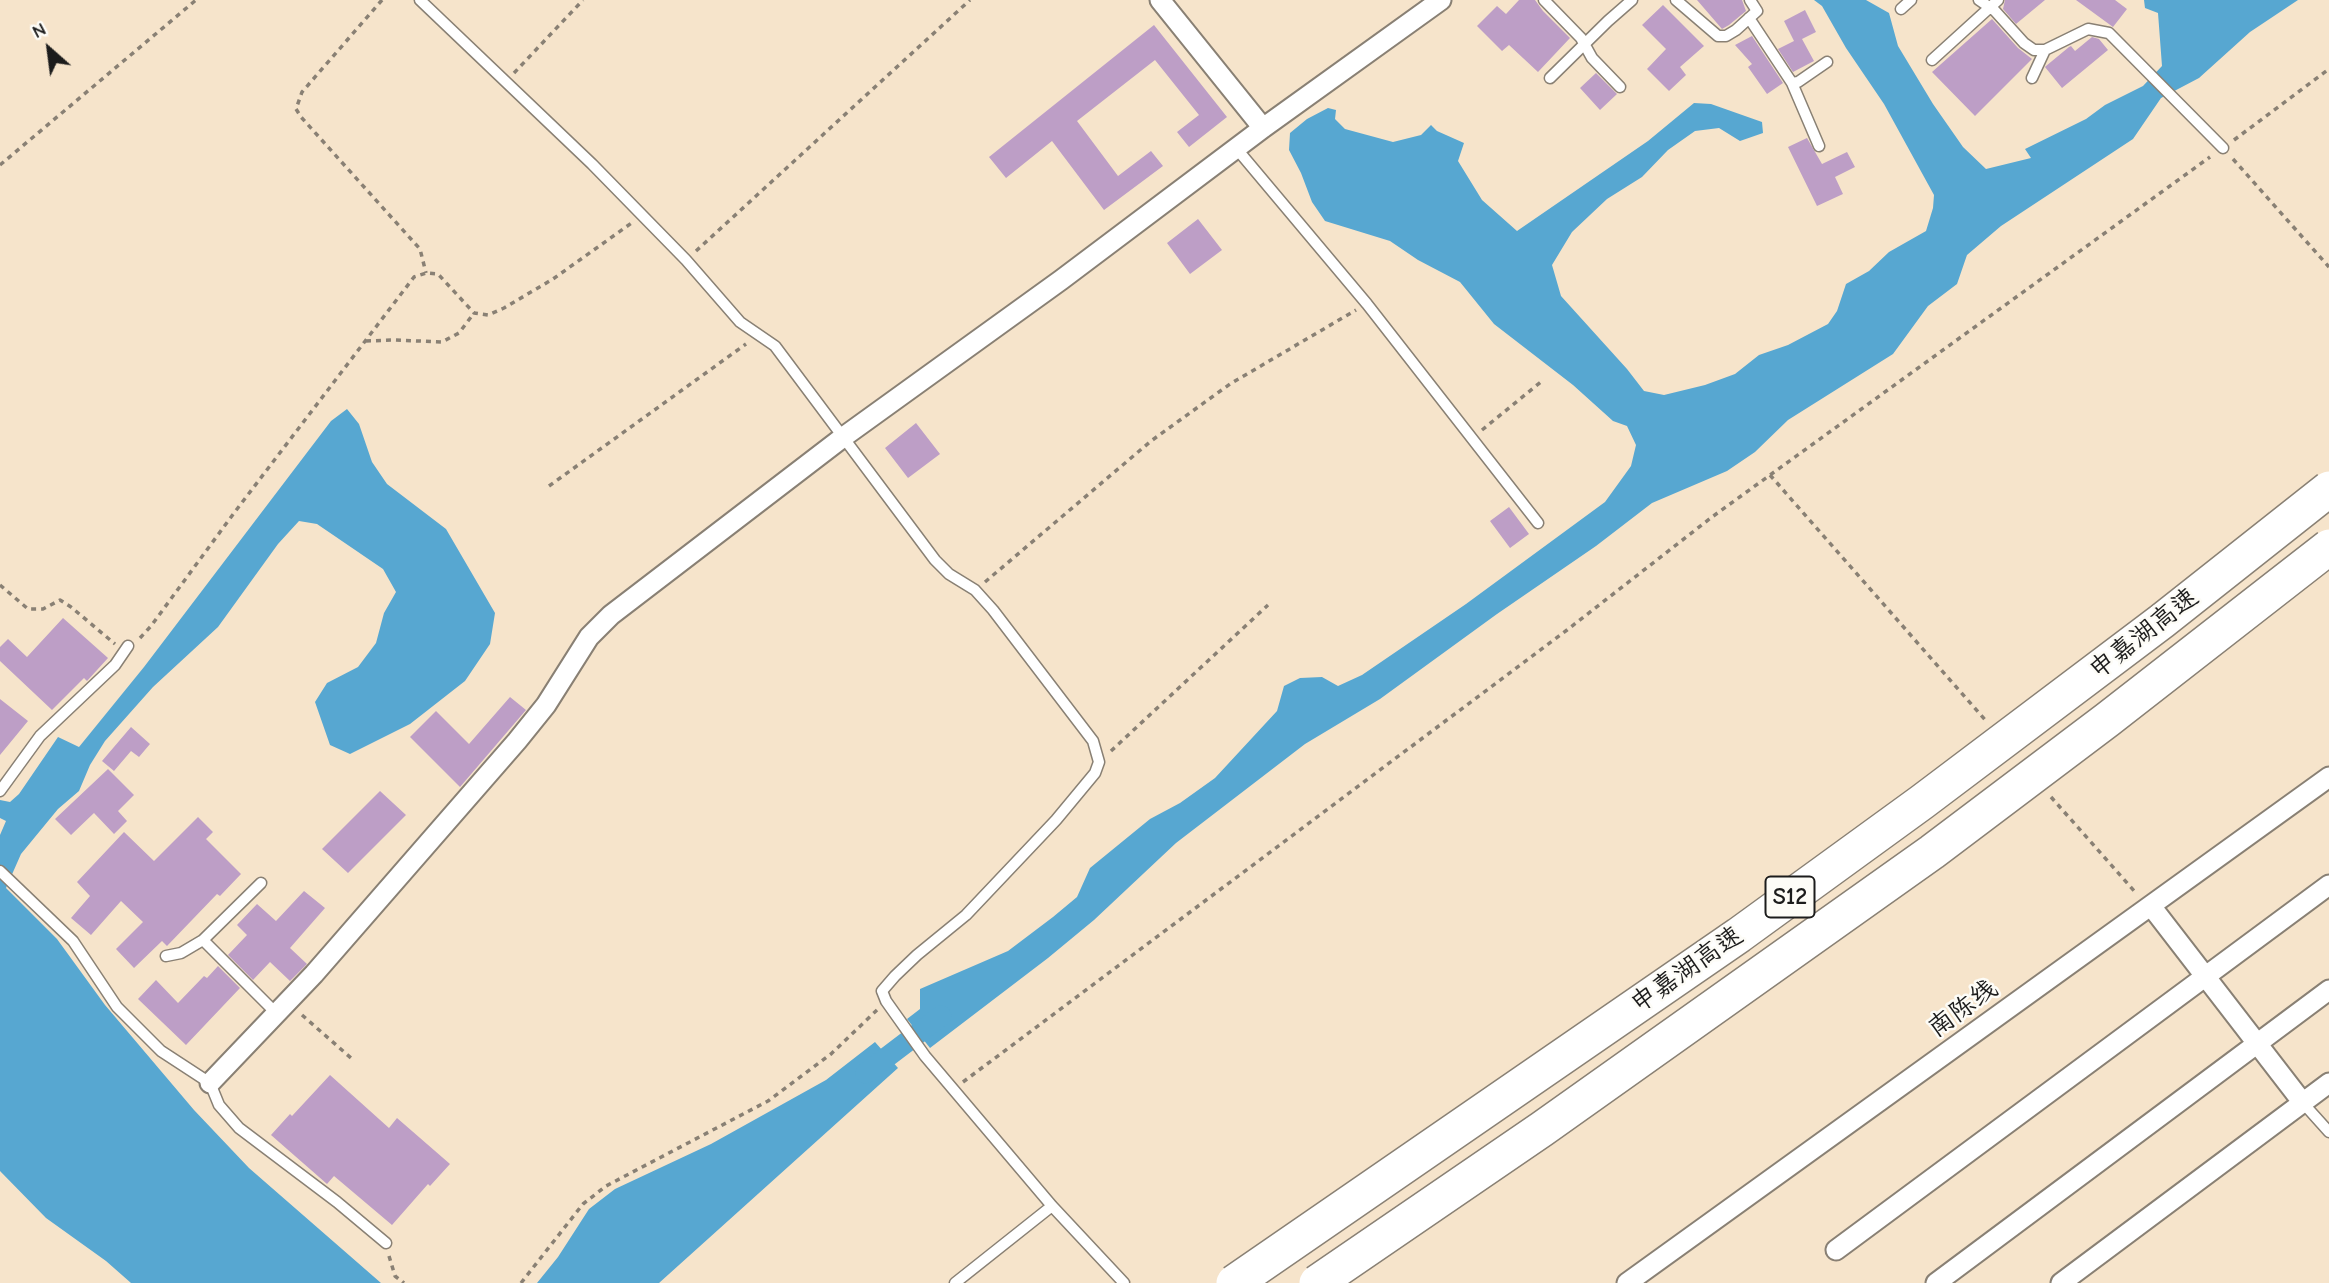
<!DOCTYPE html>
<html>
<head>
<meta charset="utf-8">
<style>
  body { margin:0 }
  #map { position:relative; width:2329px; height:1283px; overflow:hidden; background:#f6e4cb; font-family:"Comic Neue",sans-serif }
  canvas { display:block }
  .north { position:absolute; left:14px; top:14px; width:70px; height:70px; -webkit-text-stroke:5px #fdfcf7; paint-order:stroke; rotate:332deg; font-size:19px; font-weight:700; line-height:28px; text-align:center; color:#1c1c1c }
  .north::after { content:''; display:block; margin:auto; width:24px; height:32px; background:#1c1c1c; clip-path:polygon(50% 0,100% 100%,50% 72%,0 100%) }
</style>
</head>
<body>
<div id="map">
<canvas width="2329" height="1283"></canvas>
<div class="north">N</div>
</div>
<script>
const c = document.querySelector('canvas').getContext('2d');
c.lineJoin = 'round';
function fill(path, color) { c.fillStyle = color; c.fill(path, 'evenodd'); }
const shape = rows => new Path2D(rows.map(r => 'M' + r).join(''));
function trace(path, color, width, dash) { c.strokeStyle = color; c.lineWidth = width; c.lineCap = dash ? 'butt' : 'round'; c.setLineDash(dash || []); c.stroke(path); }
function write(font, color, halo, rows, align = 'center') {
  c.font = font + ' "Comic Neue","LXGW WenKai TC",sans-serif'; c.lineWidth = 5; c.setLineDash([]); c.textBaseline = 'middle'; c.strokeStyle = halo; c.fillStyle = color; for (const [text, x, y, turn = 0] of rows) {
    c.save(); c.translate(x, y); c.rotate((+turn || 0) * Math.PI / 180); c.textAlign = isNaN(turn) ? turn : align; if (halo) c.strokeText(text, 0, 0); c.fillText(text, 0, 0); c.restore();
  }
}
fill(shape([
  [1814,0,1866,0,1889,13,1898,46,1933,104,1963,147,1986,169,2031,158,2025,149,2086,119,2105,105,2143,86,2162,66,2158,13,2145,8,2144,0,2298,0,2250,32,2199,78,2161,98,2133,139,2001,226,1967,255,1957,284,1928,306,1893,354,1788,420,1755,452,1727,471,1652,503,1596,546,1497,614,1380,699,1305,744,1176,843,1094,920,1048,958,930,1048,907,1019,920,1009,920,989,1008,951,1053,917,1077,897,1090,868,1150,819,1180,803,1215,778,1277,711,1284,686,1300,678,1322,677,1338,686,1362,675,1466,604,1605,502,1631,466,1636,445,1627,426,1613,421,1573,385,1494,324,1460,282,1418,260,1390,241,1325,221,1312,202,1301,173,1289,150,1290,133,1307,119,1328,108,1336,110,1335,119,1345,129,1393,142,1421,135,1431,125,1437,131,1464,143,1458,161,1482,200,1517,231,1648,141,1694,103,1711,104,1762,122,1763,133,1740,141,1719,128,1695,131,1668,150,1642,177,1607,199,1572,232,1552,265,1561,296,1627,369,1644,391,1664,395,1705,385,1735,374,1759,355,1788,345,1828,324,1837,311,1846,284,1869,271,1889,252,1926,231,1933,208,1934,195,1884,104,1846,48,1822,6],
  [347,409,359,424,372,462,387,484,446,529,495,613,490,644,465,681,410,724,350,754,330,745,315,702,327,683,358,667,376,643,384,613,396,592,383,569,317,524,299,521,278,544,218,627,153,687,105,741,90,765,79,791,58,809,21,854,6,888,57,939,105,1005,194,1110,249,1168,381,1283,131,1283,106,1261,46,1218,0,1171,0,835,6,821,0,818,0,800,10,802,19,794,58,737,79,747,144,667,331,421],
  [875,1042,898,1068,659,1283,537,1283,558,1257,589,1209,615,1189,711,1144,826,1080]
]), '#57a7d1');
trace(shape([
  [866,1073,941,1016]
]), '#57a7d1', 21);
fill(shape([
  [1519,0,1535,0,1543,11,1570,38,1538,72,1509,45,1502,51,1477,26,1497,6,1506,14],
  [1697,0,1742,0,1746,11,1729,25,1722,29],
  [2005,0,2045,0,2016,24,2003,9],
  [2076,0,2115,0,2127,9,2113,27],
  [1663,5,1704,46,1680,67,1686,75,1669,91,1647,69,1666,49,1642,25],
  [1805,10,1816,32,1802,39,1814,61,1793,72,1778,49,1794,41,1784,21],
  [1992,19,2018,48,2032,59,1975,116,1932,72],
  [1154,25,1227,117,1189,147,1177,132,1199,115,1155,60,1077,121,1118,176,1151,151,1163,166,1104,210,1052,141,1006,178,989,157],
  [1752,36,1783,83,1767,94,1748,67,1752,64,1735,45],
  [2092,37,2099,39,2108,50,2062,88,2045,67,2046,66,2069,47,2071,46,2075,51],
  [1596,73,1617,94,1600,110,1580,88],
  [1807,138,1822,164,1847,152,1855,167,1835,177,1843,194,1817,206,1788,147],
  [1198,219,1222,250,1190,274,1167,243],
  [916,423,940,454,908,478,885,448],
  [1509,507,1529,534,1510,548,1490,521],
  [63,618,108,658,87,681,84,678,52,710,0,661,0,647,8,639,27,657],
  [510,697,526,710,460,787,410,737,436,711,469,744],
  [0,699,28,721,0,755],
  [131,727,150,744,139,757,131,751,114,771,102,761],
  [108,769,134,795,118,811,127,821,114,834,94,813,71,835,55,819],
  [380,791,406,815,348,873,322,849],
  [198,817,213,832,206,839,241,874,220,896,217,894,167,946,162,941,134,968,116,949,143,922,121,901,91,935,71,918,90,896,77,882,124,832,154,861],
  [304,891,325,908,290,948,307,964,290,981,270,962,253,980,228,955,247,935,237,925,257,904,276,921],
  [218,966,240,988,186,1045,138,999,156,980,178,1003,204,976,207,978],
  [330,1075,389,1128,397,1118,450,1164,430,1186,428,1184,392,1225,334,1176,327,1184,271,1135,290,1114,292,1116]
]), '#bd9ec6');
const lane = shape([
  [420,0,592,164,686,260,740,322,775,346,935,560,949,574,975,590,993,610,1093,741,1099,762,1095,773,1056,820,966,915,917,955,895,976,882,991,886,1001,925,1056,1052,1206,1124,1283],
  [1544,0,1581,38,1592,58,1620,87],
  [1676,0,1718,36,1726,36,1736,30,1757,11,1750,0],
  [1979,0,1995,11,2024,43,2034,50,2045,50,2088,29,2109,33,2223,148],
  [1901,9,1911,0],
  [1749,18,1792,83,1798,82,1827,62],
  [1932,60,1998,0],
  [1550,78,1608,21,1632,0],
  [2032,78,2045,50],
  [1792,83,1819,146],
  [1236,148,1367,304,1538,523],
  [0,791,40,736,115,665,128,646],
  [0,871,73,941,117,1007,161,1051,210,1083,219,1105,239,1128,337,1202,386,1243],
  [203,940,276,1013],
  [166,956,181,953,203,940,261,883],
  [2303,1103,2329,1132],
  [955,1283,1052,1206]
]);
const street = shape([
  [1160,0,1263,128],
  [2151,906,2303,1103],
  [210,1083,314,974,517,741,546,705,589,637,611,615,842,438,1061,280,1263,128,1441,0],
  [1836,1250,2329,885],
  [1627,1283,2329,777],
  [1936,1283,2329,990],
  [2061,1283,2329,1083]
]);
trace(lane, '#898074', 13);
trace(street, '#898074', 23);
trace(shape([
  [382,0,302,92,296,109,301,117,420,249,426,273],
  [514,73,583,0],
  [2234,140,2329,69],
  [2233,159,2329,267],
  [0,165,196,0],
  [696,251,970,0],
  [366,341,394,340,442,342,459,333,474,313],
  [1482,430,1542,381],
  [1770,475,1987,722],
  [549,486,746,344],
  [985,582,1151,441,1230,384,1356,310],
  [0,585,28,609,43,609,60,600,71,607,115,644],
  [140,638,151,626,234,513,414,277,426,273,438,274,474,313,488,315,504,308,553,279,633,222],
  [1111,751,1268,605],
  [2051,797,2136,893],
  [302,1015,351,1058],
  [963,1082,1567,630,1712,517,2210,157],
  [389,1256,395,1276,404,1283],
  [521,1283,583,1204,606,1186,768,1101,831,1054,877,1010]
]), '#898074', 3.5, [5, 5]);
trace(lane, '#fff', 10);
trace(street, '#fff', 19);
const highwayBridge = shape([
  [1234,1283,1739,935,1922,802,2162,621,2329,489],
  [1317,1283,1542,1129,1932,852,2107,720,2329,547]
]);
trace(highwayBridge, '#898074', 38, []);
trace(highwayBridge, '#fff', 35);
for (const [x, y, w] of [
  [1790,897,49]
]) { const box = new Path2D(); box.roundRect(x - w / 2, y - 20.5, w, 41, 5); c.fillStyle = '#fdfcf7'; c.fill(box); trace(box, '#1c1c1c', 2); }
write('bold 24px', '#1c1c1c', null, [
  ["S12",1790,897]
]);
write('26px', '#1c1c1c', '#fdfcf7', [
  ["申嘉湖高速",2144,634,-38],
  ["申嘉湖高速",1687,970,-35],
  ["南陈线",1963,1009,-36]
]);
</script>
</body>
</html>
